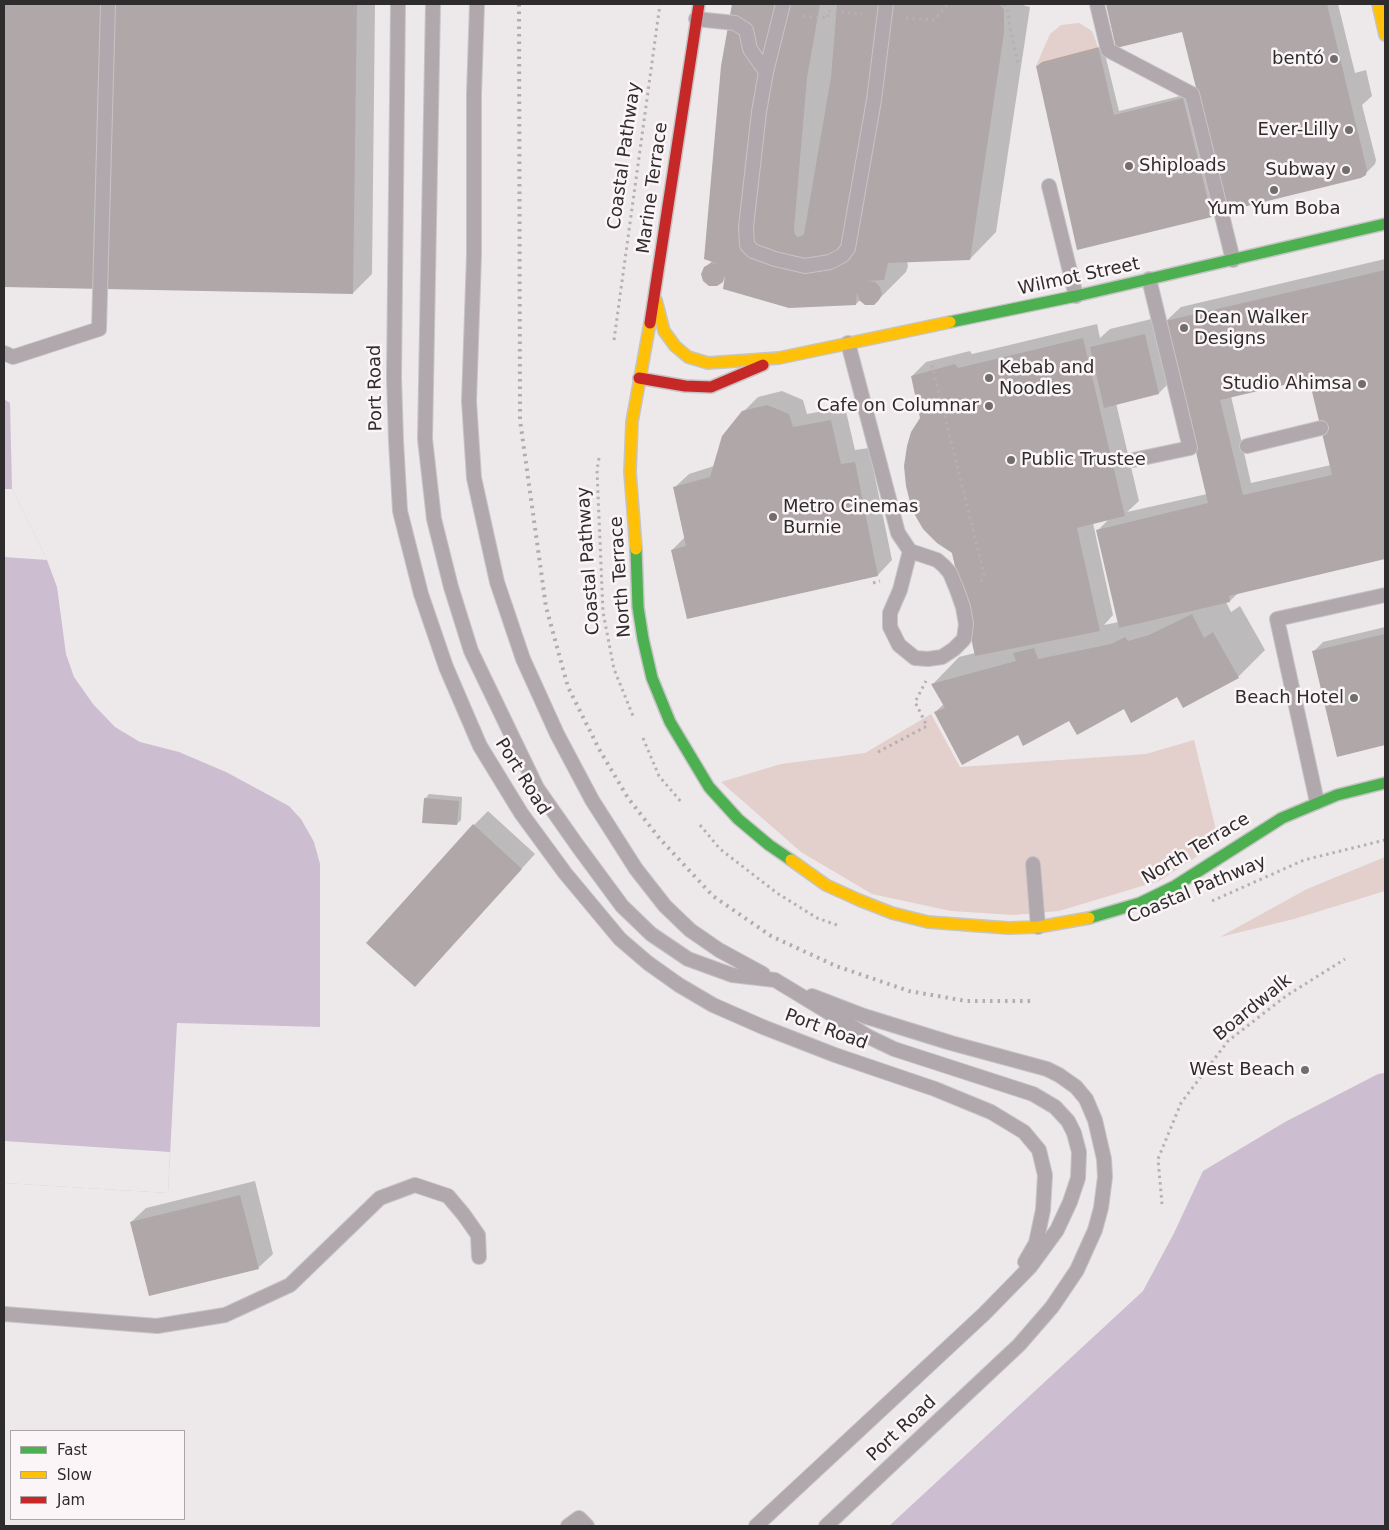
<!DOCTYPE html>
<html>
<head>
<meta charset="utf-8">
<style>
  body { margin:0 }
  #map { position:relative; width:1389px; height:1530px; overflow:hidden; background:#ede9eb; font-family:"DejaVu Sans",sans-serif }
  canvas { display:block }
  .frame { position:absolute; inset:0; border:5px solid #2e2c2d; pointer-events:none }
  .legend { position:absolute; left:10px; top:1430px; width:175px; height:90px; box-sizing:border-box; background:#fcf5f7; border:1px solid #aaa5a6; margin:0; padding:6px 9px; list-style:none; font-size:15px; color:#2e2c2d }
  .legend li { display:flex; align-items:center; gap:10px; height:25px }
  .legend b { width:25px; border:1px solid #aaa5a6 }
</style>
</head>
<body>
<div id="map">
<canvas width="1389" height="1530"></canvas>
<div class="frame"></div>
<ul class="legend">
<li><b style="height:6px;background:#4caf50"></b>Fast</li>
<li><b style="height:6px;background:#ffc107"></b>Slow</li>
<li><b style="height:6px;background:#c62828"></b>Jam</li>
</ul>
</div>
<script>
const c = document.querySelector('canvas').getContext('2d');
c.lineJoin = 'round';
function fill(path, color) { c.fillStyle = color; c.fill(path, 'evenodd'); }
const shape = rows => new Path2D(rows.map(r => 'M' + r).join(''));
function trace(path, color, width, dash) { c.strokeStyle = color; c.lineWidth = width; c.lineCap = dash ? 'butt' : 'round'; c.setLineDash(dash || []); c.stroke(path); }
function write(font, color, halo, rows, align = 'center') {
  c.font = font + ' "DejaVu Sans",sans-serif'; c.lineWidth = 5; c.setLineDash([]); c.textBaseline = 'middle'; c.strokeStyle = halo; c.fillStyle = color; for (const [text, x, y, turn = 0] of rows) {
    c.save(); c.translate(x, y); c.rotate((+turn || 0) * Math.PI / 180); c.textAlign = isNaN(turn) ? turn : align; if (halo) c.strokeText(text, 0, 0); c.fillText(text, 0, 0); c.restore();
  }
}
fill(shape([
  [1079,23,1092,31,1099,50,1036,66,1050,34,1061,25],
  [931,714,960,767,1146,754,1194,740,1219,842,1159,881,1059,911,1014,915,951,911,872,894,801,852,721,782,781,764,865,753],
  [1385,857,1385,891,1294,919,1220,937,1307,889]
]), '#e3cfcb');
fill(shape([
  [4,399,10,403,12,489,47,560,57,587,66,654,74,677,93,704,115,727,140,742,179,752,226,772,289,806,301,819,314,842,320,864,320,1027,177,1023,168,1193,4,1183],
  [1385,1073,1385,1526,889,1526,1143,1291,1174,1233,1203,1171,1285,1122,1378,1074]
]), '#ccbed0');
fill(shape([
  [4,489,12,489,47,560,4,557],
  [4,1141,170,1152,168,1193,4,1183]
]), '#ede9eb');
fill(shape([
  [4,4,375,4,372,274,353,293,4,286],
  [733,4,1019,4,1030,7,996,232,970,259,907,261,908,266,906,272,879,299,861,299,856,304,726,276,717,285,705,268,712,261,722,67],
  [1107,4,1338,4,1355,73,1366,70,1372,96,1362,105,1376,160,1375,164,1365,174,1183,31,1117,46],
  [1103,46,1119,111,1188,94,1216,211,1211,216,1037,66,1042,62],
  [1385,259,1385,557,1239,592,1230,601,1226,602,1231,612,1240,606,1265,650,1238,677,1178,696,1070,720,1019,734,935,712,944,704,933,684,959,657,975,653,912,376,926,362,970,351,972,354,1097,324,1100,338,1110,329,1164,316,1165,322,1181,307],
  [1178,374,1207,494,1127,512,1139,501,1116,403,1159,393],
  [1310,378,1331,465,1251,483,1231,396],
  [1109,519,1098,530,1119,622,1104,625,1113,615,1093,523],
  [782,391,803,400,807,414,845,407,855,450,869,448,892,560,878,575,688,617,672,550,685,537,674,488,689,474,714,466,743,412,758,397],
  [1385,627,1385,743,1338,755,1314,651,1323,642],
  [429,794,462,797,461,820,457,824,425,799],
  [488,811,535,854,429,971,474,825],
  [255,1181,273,1254,258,1268,131,1222,146,1208]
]), '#0003');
fill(shape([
  [4,4,357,4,353,294,4,287],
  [732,4,820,4,807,78,794,229,795,235,798,237,801,236,804,234,831,77,837,4,999,4,1004,9,1004,33,970,260,888,263,884,280,867,281,875,282,880,287,882,294,879,300,874,305,865,305,859,300,857,292,856,305,789,308,723,289,725,275,723,282,717,286,709,286,703,281,701,274,704,267,711,263,718,264,704,259,721,66],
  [1106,4,1327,4,1367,170,1366,175,1361,178,1227,211,1182,32,1116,48],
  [1099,50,1114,115,1183,98,1212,217,1077,250,1036,66],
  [1385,270,1385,559,1229,596,1230,602,1119,628,1096,530,1208,503,1165,321],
  [1309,379,1332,475,1243,495,1220,400],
  [1145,334,1159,394,1104,408,1090,347],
  [1083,338,1125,516,1077,528,1100,631,975,656,952,553,937,543,923,529,912,510,906,486,904,466,907,446,911,432,920,418,911,376,955,364,958,368],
  [767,405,789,414,793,427,831,420,841,464,855,462,878,576,687,619,671,550,686,546,673,487,710,477,722,436,742,411],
  [1192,614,1204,638,1213,632,1239,678,1183,708,1177,697,1131,723,1124,709,1077,735,1069,721,1023,746,1018,735,962,765,934,712,945,708,931,684,1016,661,1013,653,1034,648,1038,659,1111,644,1125,637,1128,641,1149,635],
  [1385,634,1385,745,1337,757,1312,651],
  [424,798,459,801,457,825,422,823],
  [473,824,522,869,415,987,366,943],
  [240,1195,259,1269,149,1296,130,1222]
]), '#afa7a8');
const lane = shape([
  [398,4,394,377,396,441,400,511,421,594,446,667,480,746,521,813,565,873,620,939,648,963,679,985,713,1005,763,1027,835,1055,935,1089,991,1112,1024,1132,1039,1150,1045,1175,1043,1210,1036,1243,1025,1262],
  [433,4,425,439,434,519,451,587,471,651,537,788,577,845,622,906,651,934,688,959,732,975,775,980,869,1037,894,1049,1033,1094,1055,1107,1068,1121,1074,1133,1079,1152,1078,1178,1070,1202,1057,1230,1030,1267,984,1314,756,1526],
  [477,4,474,94,474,255,469,401,474,478,497,582,523,659,557,734,592,800,636,869,665,906,690,930,719,950,763,974],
  [783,4,766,72,759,112,746,227,747,245,753,251,775,259,805,266,830,262,843,255,848,248,874,100,886,4],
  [1097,4,1108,50,1192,94,1233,260],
  [696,19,735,23,746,30,750,49,766,72],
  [1049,186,1076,296],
  [848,343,898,533,910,551,937,560,944,566,950,573,957,590,963,607,966,624,964,639,954,649,942,657,928,659,915,658,899,645,890,627,890,613,900,590,910,551],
  [4,353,13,357,99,329,108,4],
  [1247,446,1321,428],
  [1133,460,1190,448,1149,279],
  [1317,802,1277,619,1385,595],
  [1033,864,1038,927],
  [812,996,864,1016,951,1043,1047,1069,1059,1075,1076,1087,1086,1099,1095,1120,1104,1159,1105,1177,1101,1208,1095,1230,1077,1270,1052,1307,1019,1345,826,1526],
  [4,1314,157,1326,225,1315,290,1285,380,1198,415,1185,448,1196,464,1215,478,1235,479,1257],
  [568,1526,579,1518,587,1526]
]);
const fast = shape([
  [950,322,1076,296,1385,224],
  [636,549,638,607,643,639,652,678,670,722,709,787,738,819,769,845,791,860],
  [1089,918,1140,903,1175,886,1282,818,1337,795,1385,783]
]);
const slow = shape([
  [1378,4,1385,35],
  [656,300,664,331,675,346,688,357,708,363,779,358,950,322],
  [636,549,630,472,632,422,650,323],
  [791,860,826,885,859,900,892,913,928,922,1008,928,1038,927,1089,918]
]);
const jam = shape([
  [650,323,699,4],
  [639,378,685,386,711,387,763,365]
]);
trace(lane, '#c6c4c5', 16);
trace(fast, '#c6c4c5', 14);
trace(slow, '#c6c4c5', 14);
trace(jam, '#c6c4c5', 14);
trace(shape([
  [1004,4,1007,7,1010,28,1018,64],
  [803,16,828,18,828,11,862,14],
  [906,18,934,20,948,4],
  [614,340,660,4],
  [932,365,984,574,980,585],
  [599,458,597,470,603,612,614,669,633,716],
  [873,583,880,581],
  [643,738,659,776,682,803],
  [878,752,927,726,915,702,926,681],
  [700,825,720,849,777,893,817,918,837,925],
  [1212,901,1304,860,1385,840],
  [1162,1204,1158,1159,1181,1103,1228,1041,1286,996,1345,959]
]), '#b6afb3', 3, [2.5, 4]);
trace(lane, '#b1a8ad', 14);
trace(fast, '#4caf50', 11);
trace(slow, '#ffc107', 11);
trace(jam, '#c62828', 11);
trace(shape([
  [519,4,520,420,546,607,568,687,599,749,628,798,660,839,713,896,771,936,836,966,909,991,966,1001,1034,1001]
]), '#b1adaf', 4, [2.5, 5]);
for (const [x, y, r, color] of [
  [1334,59,5,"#716e70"],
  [1349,130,5,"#716e70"],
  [1129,166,5,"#716e70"],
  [1346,170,5,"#716e70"],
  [1274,190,5,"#716e70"],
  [1184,328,5,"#716e70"],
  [989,378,5,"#716e70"],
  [1362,384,5,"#716e70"],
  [989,406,5,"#716e70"],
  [1011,460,5,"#716e70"],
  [773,517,5,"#716e70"],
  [1354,698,5,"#716e70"],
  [1305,1070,5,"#716e70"]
]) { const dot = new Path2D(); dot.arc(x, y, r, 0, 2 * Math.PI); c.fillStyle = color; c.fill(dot); trace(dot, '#fcf5f7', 2); }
write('18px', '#2e2c2d', '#fcf5f7', [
  ["bentó",1324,59],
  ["Ever-Lilly",1339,130],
  ["Shiploads",1139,166,"left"],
  ["Subway",1336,170],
  ["Yum Yum Boba",1274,209,"center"],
  ["Dean Walker",1194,318,"left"],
  ["Designs",1194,339,"left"],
  ["Kebab and",999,368,"left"],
  ["Noodles",999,389,"left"],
  ["Studio Ahimsa",1352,384],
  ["Cafe on Columnar",979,406],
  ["Public Trustee",1021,460,"left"],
  ["Metro Cinemas",783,507,"left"],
  ["Burnie",783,528,"left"],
  ["Beach Hotel",1344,698],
  ["West Beach",1295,1070]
], 'right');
write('18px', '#2e2c2d', '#fcf5f7', [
  ["Coastal Pathway",625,156,-82],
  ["Marine Terrace",653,188,-82],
  ["Wilmot Street",1079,277,-12],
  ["Port Road",376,388,-91],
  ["Coastal Pathway",589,561,-94],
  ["North Terrace",621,577,-94],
  ["Port Road",522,777,58],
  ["North Terrace",1196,849,-31],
  ["Coastal Pathway",1197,890,-23],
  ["Boardwalk",1253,1008,-39],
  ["Port Road",826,1030,20],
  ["Port Road",902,1429,-43]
]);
</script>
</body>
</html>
